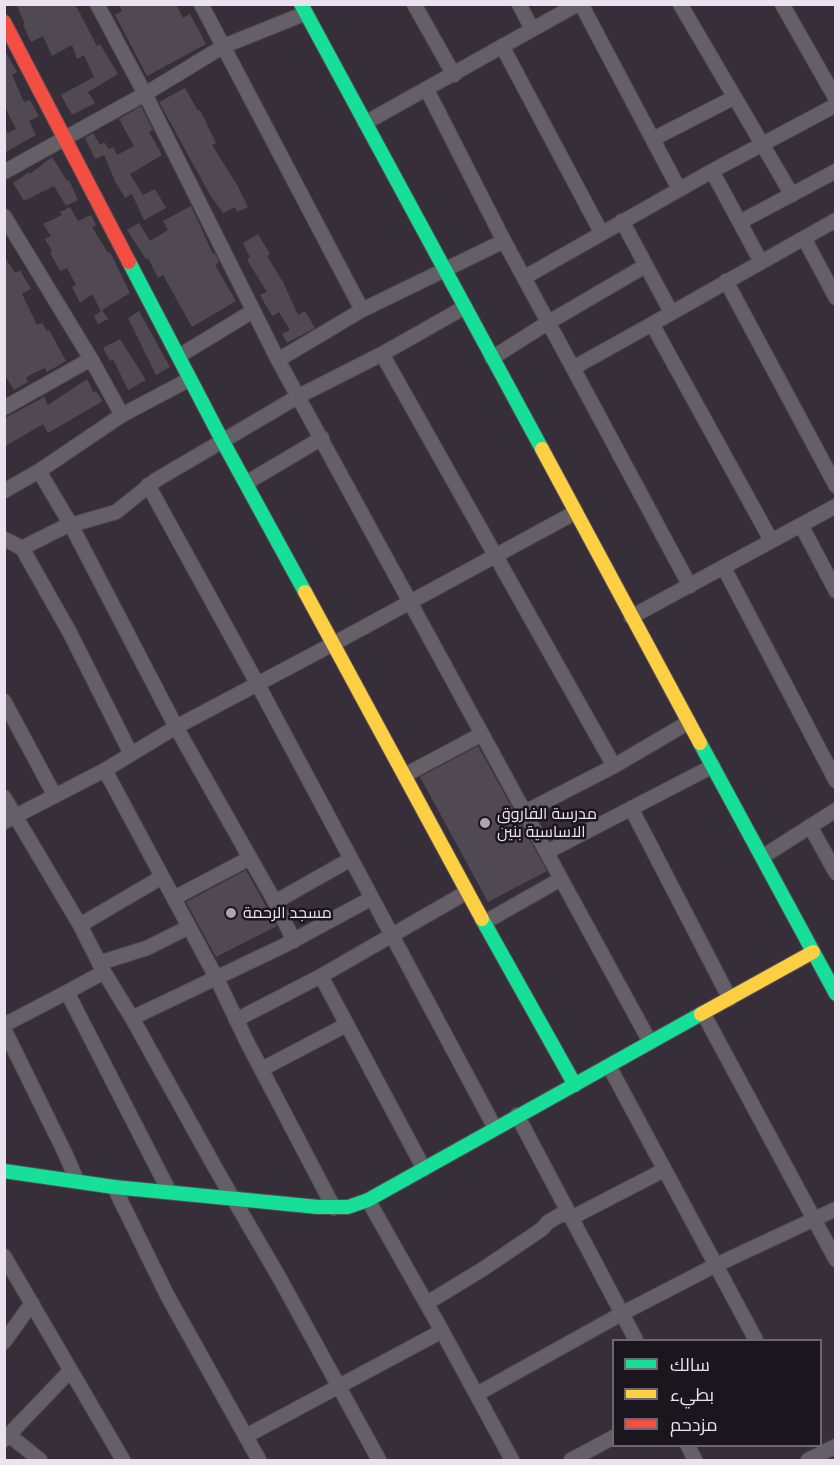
<!DOCTYPE html>
<html>
<head>
<meta charset="utf-8">
<style>
  body { margin:0 }
  #map { position:relative; width:840px; height:1465px; overflow:hidden; background:#362e39; font-family:"Golos Text",Cairo,sans-serif }
  canvas { display:block }
  .frame { position:absolute; inset:0; border:6px solid #ebe2ef; pointer-events:none }
  .legend { position:absolute; left:612px; top:1339px; width:210px; height:108px; box-sizing:border-box; background:#1b151e; border:2px solid #6e6772; margin:0; padding:8px 10px; list-style:none; font-size:18px; color:#ebe2ef }
  .legend li { display:flex; align-items:center; gap:12px; height:30px }
  .legend b { width:30px; border:2px solid #6e6772 }
</style>
</head>
<body>
<div id="map">
<canvas width="840" height="1465"></canvas>
<div class="frame"></div>
<ul class="legend">
<li><b style="height:8px;background:#16e098"></b>سالك</li>
<li><b style="height:8px;background:#ffcf43"></b>بطيء</li>
<li><b style="height:8px;background:#f24e42"></b>مزدحم</li>
</ul>
</div>
<script>
const c = document.querySelector('canvas').getContext('2d');
c.lineJoin = 'round';
function fill(path, color) { c.fillStyle = color; c.fill(path, 'evenodd'); }
const shape = rows => new Path2D(rows.map(r => 'M' + r).join(''));
function trace(path, color, width, dash) { c.strokeStyle = color; c.lineWidth = width; c.lineCap = dash ? 'butt' : 'round'; c.setLineDash(dash || []); c.stroke(path); }
function write(font, color, halo, rows, align = 'center') {
  c.font = font + ' "Golos Text",Cairo,sans-serif'; c.lineWidth = 5; c.setLineDash([]); c.textBaseline = 'middle'; c.strokeStyle = halo; c.fillStyle = color; for (const [text, x, y, turn = 0] of rows) {
    c.save(); c.translate(x, y); c.rotate((+turn || 0) * Math.PI / 180); c.textAlign = isNaN(turn) ? turn : align; if (halo) c.strokeText(text, 0, 0); c.fillText(text, 0, 0); c.restore();
  }
}
fill(shape([
  [16,4,75,4,97,46,100,44,118,74,88,92,95,103,72,115,61,95,94,77,84,55,77,59,72,45,52,56,43,36,31,42,23,25,25,24],
  [118,4,176,4,183,18,190,14,206,44,147,76,115,15,122,11],
  [4,49,17,72,12,75,24,102,30,100,39,116,29,121,36,135,4,153,4,127,8,133,16,129,4,105],
  [185,88,198,111,200,110,216,143,212,145,237,185,248,207,237,212,235,207,223,213,210,195,159,102],
  [141,106,153,130,149,132,162,155,130,174,143,195,155,189,166,208,144,220,132,194,125,198,116,183,104,155,95,159,85,138,93,133,100,145,104,142,109,149,113,147,117,155,134,146,119,119],
  [52,157,67,181,69,180,78,200,66,206,54,186,24,201,13,183,29,172,30,174],
  [191,206,213,254,215,253,219,262,215,265,236,301,192,327,163,275,158,278,148,258,146,259,127,230,139,223,150,241,168,230,163,221],
  [70,207,78,221,91,215,96,225,92,227,108,253,110,252,130,293,102,310,108,319,98,324,94,316,101,311,92,294,80,303,72,287,76,285,67,268,60,271,50,252,52,251,45,239,51,236,43,224,62,215,60,212],
  [258,234,270,254,267,256,283,282,298,315,305,311,315,328,287,343,282,334,290,330,279,312,272,316,260,295,267,292,247,260,250,257,243,243],
  [4,256,15,273,20,270,31,289,22,294,37,325,42,323,47,331,49,330,66,361,47,372,45,368,26,377,28,382,14,390,4,374],
  [139,311,170,367,156,375,128,318],
  [120,339,146,380,128,390,113,359,110,361,103,348],
  [87,379,94,393,96,391,103,401,48,433,43,424,4,447,5,418,44,397,48,405],
  [478,746,547,871,488,902,420,777],
  [246,870,277,926,216,957,186,902]
]), '#514952');
const street = shape([
  [97,4,145,94,278,360,650,1042],
  [201,4,362,310],
  [414,4,454,75],
  [519,4,532,29],
  [581,4,679,189],
  [680,4,792,195],
  [782,4,836,99],
  [502,46,601,232],
  [427,90,504,241,573,368],
  [365,123,578,4],
  [653,139,733,98],
  [712,171,761,262],
  [4,172,145,94,224,46,306,13],
  [4,216,91,359,122,415],
  [622,221,671,312],
  [740,222,836,171],
  [804,238,836,220],
  [525,277,712,171,836,105],
  [726,281,836,486],
  [652,324,804,238,836,298],
  [382,354,614,766],
  [179,356,253,311],
  [492,358,549,322,645,266],
  [278,360,362,310,504,241],
  [4,408,91,359],
  [39,471,71,525,176,727,275,902,294,941],
  [246,483,322,438],
  [148,485,257,683,495,1128],
  [4,491,39,471,122,415,190,379],
  [801,525,836,591],
  [4,539,22,548],
  [724,568,836,781],
  [690,586,573,368,652,324,771,540],
  [631,617,836,506],
  [4,701,55,796],
  [131,754,70,633,22,548,64,527,116,512,156,480,299,396,382,354,465,307],
  [105,770,217,979,247,1042,334,1208],
  [405,775,482,734],
  [4,797,80,925,104,972,67,992,169,1191],
  [631,808,730,999],
  [525,812,614,766,689,722],
  [4,822,105,770,176,727,333,644,576,512],
  [810,826,836,873],
  [547,852,713,766],
  [762,857,836,810],
  [174,898,250,858],
  [275,902,351,859],
  [485,922,561,879],
  [80,925,162,877],
  [99,963,147,948,189,927],
  [104,972,132,1018,283,946,372,898],
  [321,976,424,1169],
  [703,1013,836,1260],
  [132,1018,217,1171,279,1277,379,1460],
  [236,1020,321,976,467,892],
  [4,1025,67,992],
  [4,1029,65,1153,77,1181],
  [609,1066,756,1340],
  [262,1069,346,1025],
  [517,1115,636,1340],
  [114,1187,167,1295,259,1460],
  [368,1200,442,1331,512,1460],
  [4,1256,123,1460],
  [427,1303,483,1269,542,1229,548,1222,562,1214,573,1217,664,1170],
  [4,1342,32,1303],
  [477,1394,623,1313,714,1266,836,1209],
  [9,1435,40,1460],
  [246,1436,442,1331],
  [4,1440,70,1371],
  [688,1446,695,1460],
  [571,1460,614,1437],
  [808,1460,836,1446]
]);
const fast = shape([
  [301,4,542,449],
  [129,262,223,442,305,592],
  [700,743,836,994],
  [482,919,575,1085],
  [4,1171,114,1187,318,1207,348,1207,368,1200,701,1014]
]);
const slow = shape([
  [542,449,700,743],
  [305,592,482,919],
  [701,1014,813,952]
]);
const jam = shape([
  [4,22,129,262]
]);
trace(street, '#534c55', 16);
trace(fast, '#534c55', 16);
trace(slow, '#534c55', 16);
trace(jam, '#534c55', 16);
trace(street, '#655f68', 14);
trace(fast, '#16e098', 14);
trace(slow, '#ffcf43', 14);
trace(jam, '#f24e42', 14);
for (const [x, y, r, color] of [
  [485,823,6,"#aca3af"],
  [231,913,6,"#aca3af"]
]) { const dot = new Path2D(); dot.arc(x, y, r, 0, 2 * Math.PI); c.fillStyle = color; c.fill(dot); trace(dot, '#1b151e', 2); }
write('16px', '#ebe2ef', '#1b151e', [
  ["مدرسة الفاروق",497,814],
  ["الاساسية بنين",497,832],
  ["مسجد الرحمة",243,913]
], 'left');
</script>
</body>
</html>
